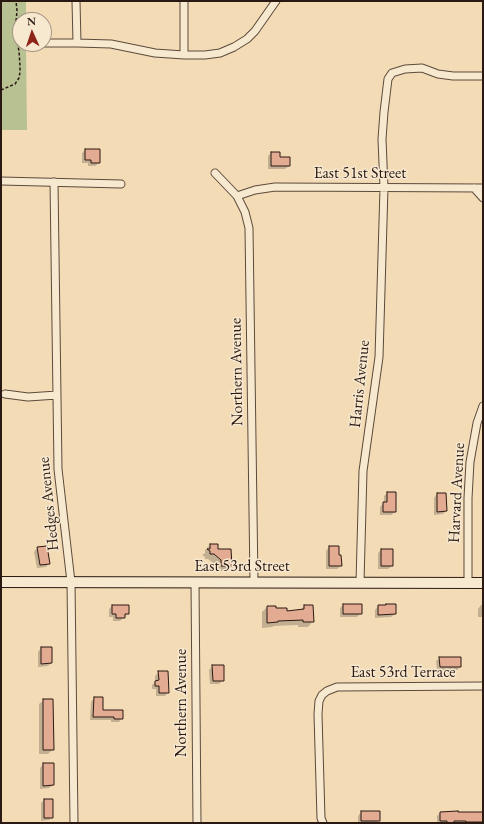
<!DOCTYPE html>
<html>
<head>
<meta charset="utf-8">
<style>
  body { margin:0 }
  #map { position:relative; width:484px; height:824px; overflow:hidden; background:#f3dbb6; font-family:"EB Garamond",serif }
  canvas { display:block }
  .frame { position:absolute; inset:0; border:2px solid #2a1912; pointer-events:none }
  .north { position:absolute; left:12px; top:12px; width:40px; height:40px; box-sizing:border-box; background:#f7e8d0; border:1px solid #a59584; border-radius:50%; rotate:357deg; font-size:11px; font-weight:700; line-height:16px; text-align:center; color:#2a1912 }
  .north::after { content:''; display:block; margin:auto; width:14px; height:18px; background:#8f2418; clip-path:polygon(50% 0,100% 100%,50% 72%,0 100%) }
</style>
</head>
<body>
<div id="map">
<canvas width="484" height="824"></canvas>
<div class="frame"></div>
<div class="north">N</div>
</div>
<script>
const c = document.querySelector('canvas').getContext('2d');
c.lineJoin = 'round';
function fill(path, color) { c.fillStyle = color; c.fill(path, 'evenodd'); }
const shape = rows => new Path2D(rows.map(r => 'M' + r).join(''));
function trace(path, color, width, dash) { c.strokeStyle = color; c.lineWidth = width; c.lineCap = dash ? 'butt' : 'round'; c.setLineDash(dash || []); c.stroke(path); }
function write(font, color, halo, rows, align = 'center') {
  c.font = font + ' "EB Garamond",serif'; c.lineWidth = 3; c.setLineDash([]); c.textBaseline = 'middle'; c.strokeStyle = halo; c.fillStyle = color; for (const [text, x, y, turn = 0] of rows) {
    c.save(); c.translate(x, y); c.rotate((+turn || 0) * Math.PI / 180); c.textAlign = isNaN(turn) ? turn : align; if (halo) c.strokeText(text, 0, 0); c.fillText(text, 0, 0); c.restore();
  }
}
fill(shape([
  [1,1,26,1,26,20,20,20,20,44,26,44,27,130,1,130]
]), '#b8c191');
fill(shape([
  [85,150,99,163,95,166,88,166,88,163,82,163,82,153],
  [271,153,279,158,289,166,285,169,268,169,268,156],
  [387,493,395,493,395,512,391,515,380,515,380,507,384,503,384,496],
  [437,494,446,511,443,514,434,515,434,498],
  [210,545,217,550,231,565,225,571,216,571,216,565,208,559,205,559,205,557,202,555,205,553,205,550],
  [329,547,341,566,337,569,326,569,326,551],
  [37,548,49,563,46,567,37,568,34,552],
  [381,550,392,566,388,569,378,569,378,553],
  [343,605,361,613,357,617,340,617,340,608],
  [481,605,483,605,483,617,478,617,478,609],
  [112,606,128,613,120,621,113,621,113,617,109,617,109,609],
  [304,606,313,621,308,627,298,627,298,625,274,626,272,627,262,628,262,612,267,607,286,612,300,611],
  [378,606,395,614,391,617,375,618,375,610],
  [41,648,51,663,48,666,38,667,38,652],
  [440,658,460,667,457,670,437,670,436,661],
  [213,666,223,680,219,684,210,684,209,670],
  [159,672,168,692,165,696,156,696,156,689,152,689,152,685,155,682,155,676],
  [94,698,102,698,102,711,122,718,119,722,111,722,111,720,90,720,91,702],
  [44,700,53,749,48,754,39,754,39,704],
  [43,764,53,785,49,788,40,789,40,768],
  [44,800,52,800,52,817,49,820,41,821,41,803],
  [361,812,379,820,376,823,358,823,358,816],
  [440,813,483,813,483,822,437,823,437,816]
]), '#0003');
const building = shape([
  [85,149,100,149,100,163,91,163,91,160,85,160,85,149],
  [271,152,280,152,280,157,290,157,290,166,271,166,271,152],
  [387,492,396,492,396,512,383,512,383,502,387,502,387,492],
  [437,493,446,493,447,511,437,512,437,493],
  [210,544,218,544,218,549,231,549,232,566,221,566,221,560,214,554,210,554,210,551,207,549,210,549,210,544],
  [47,546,50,564,40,565,37,547,47,546],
  [329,546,339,546,339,555,341,555,342,566,329,566,329,546],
  [381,549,393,549,393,566,381,566,381,549],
  [343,604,362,604,362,614,343,614,343,604],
  [386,604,396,604,396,614,378,615,378,605,386,605,386,604],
  [112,605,129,605,129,614,125,614,125,618,116,618,116,614,112,614,112,605],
  [304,605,313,605,314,622,303,622,303,620,278,621,278,622,267,623,267,606,276,606,276,608,287,608,287,611,304,609,304,605],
  [41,647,52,647,52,663,41,664,41,647],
  [439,657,461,657,461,667,440,667,439,657],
  [212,665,224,665,224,681,213,681,212,665],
  [158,671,168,671,169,693,159,693,159,686,155,686,155,681,159,680,158,671],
  [94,697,103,697,103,710,123,710,123,719,114,719,114,717,93,717,94,697],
  [43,699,53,699,54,750,43,750,43,699],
  [43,763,54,763,54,785,43,786,43,763],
  [44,799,53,799,53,818,44,818,44,799],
  [361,811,380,811,380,821,361,821,361,811],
  [458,811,458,812,483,812,483,822,466,822,466,821,454,821,454,823,447,823,447,821,440,821,440,812,458,811]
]);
fill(building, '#e3ab91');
trace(building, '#2a1912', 1);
const street = shape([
  [76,1,77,43],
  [44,43,77,43,111,44,155,53,184,55,205,55,220,53,234,47,247,39,255,31,276,1],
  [184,55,184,1],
  [215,173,237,196,245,212,249,228,254,582],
  [1,181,121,184],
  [54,182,58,469,71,582,74,823],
  [474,188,483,198],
  [237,196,255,190,275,187,483,188],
  [5,394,28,397,57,395],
  [195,582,197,823],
  [360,582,363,471,379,357,384,188,382,139,384,112,388,79,392,73,405,69,422,68,438,74,453,76,483,76],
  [468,583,468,498,470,462,477,423,483,406],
  [323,823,321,818,318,714,319,701,322,695,327,691,337,687,483,686]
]);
const secondary = shape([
  [1,582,483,583]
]);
trace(street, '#5c4a3b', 9);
trace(secondary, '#2a1912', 12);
trace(shape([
  [1,90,15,84,19,78,20,72,20,66,19,51,15,32,17,11,16,1]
]), '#2a1912', 1.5, [3, 2]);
trace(street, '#f7e8d0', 7);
trace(secondary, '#f7e8d0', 10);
write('16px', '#2a1912', '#f7e8d0', [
  ["East 51st Street",360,174],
  ["Northern Avenue",237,372,-91],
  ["Harris Avenue",360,384,-84],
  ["Harvard Avenue",457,493,-87],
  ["Hedges Avenue",49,504,-96],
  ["East 53rd Street",242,567],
  ["East 53rd Terrace",403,673],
  ["Northern Avenue",182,703,-90]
]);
</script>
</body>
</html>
